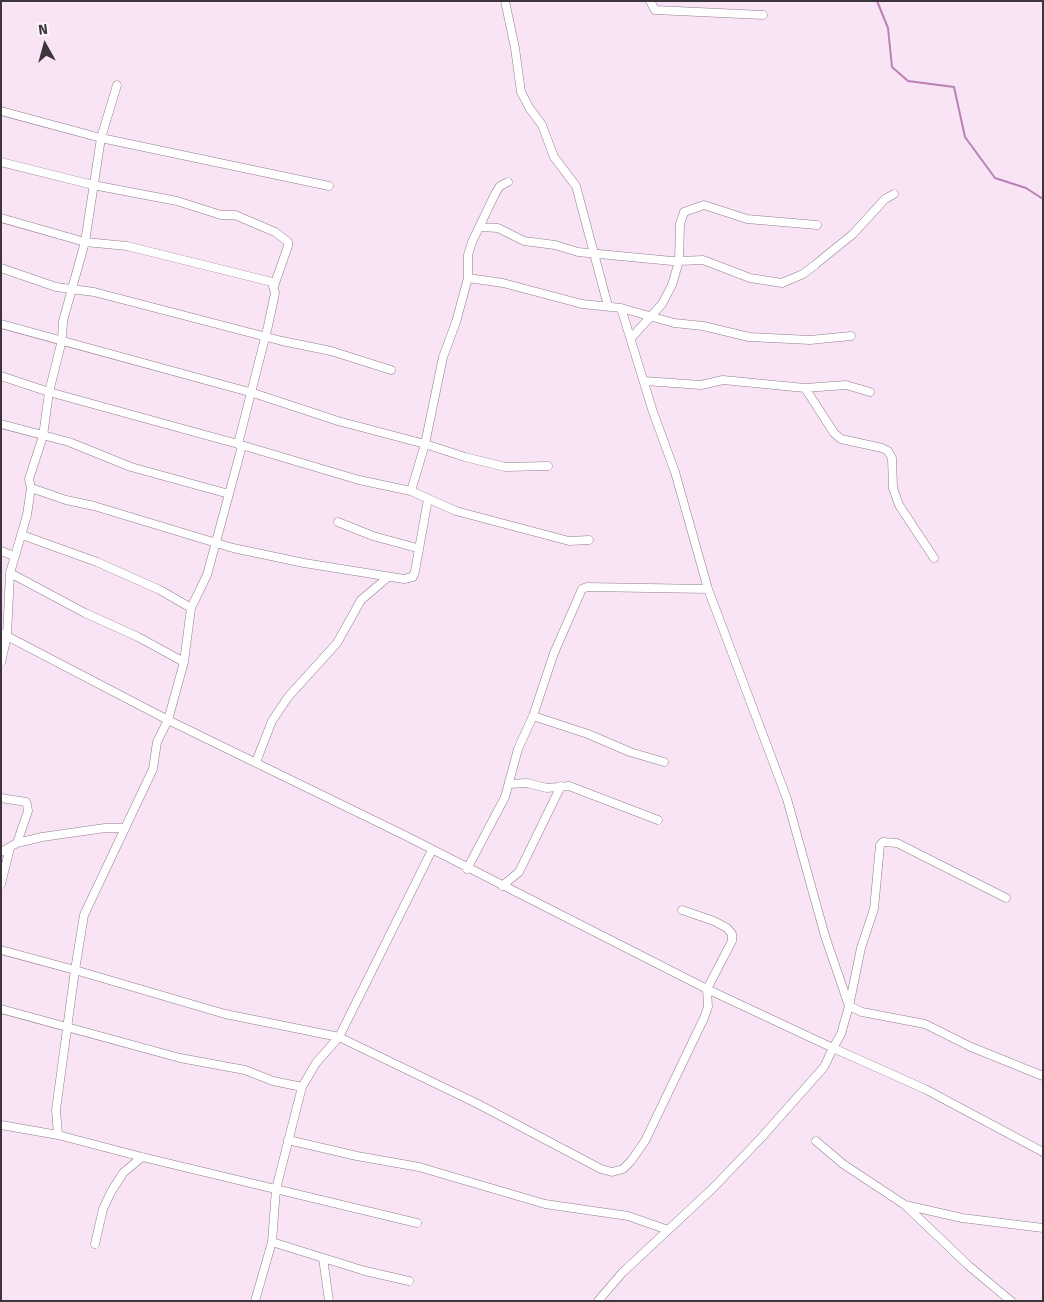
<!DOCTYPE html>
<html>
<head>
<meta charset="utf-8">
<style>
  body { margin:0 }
  #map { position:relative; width:1044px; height:1302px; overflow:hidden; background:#f9e4f6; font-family:"Fira Sans",sans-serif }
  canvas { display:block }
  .frame { position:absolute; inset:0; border:2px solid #3d353c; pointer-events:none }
  .north { position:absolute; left:20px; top:20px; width:50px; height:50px; -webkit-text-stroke:4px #fef5fd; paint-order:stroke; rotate:353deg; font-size:14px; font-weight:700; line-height:20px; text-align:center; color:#3d353c }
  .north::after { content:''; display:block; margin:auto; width:18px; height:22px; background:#3d353c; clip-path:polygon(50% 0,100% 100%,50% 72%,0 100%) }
</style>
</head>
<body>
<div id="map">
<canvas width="1044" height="1302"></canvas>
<div class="frame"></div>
<div class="north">N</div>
</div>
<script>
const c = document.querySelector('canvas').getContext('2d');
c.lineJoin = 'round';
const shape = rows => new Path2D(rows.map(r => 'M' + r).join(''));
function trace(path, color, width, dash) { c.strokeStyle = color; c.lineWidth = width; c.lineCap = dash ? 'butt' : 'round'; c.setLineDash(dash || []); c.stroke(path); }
trace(shape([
  [877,1,888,28,892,67,908,81,954,87,965,137,995,178,1026,188,1043,199]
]), '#ba81b5', 2);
const minor = shape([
  [505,1,515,48,521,92,530,109,542,125,554,157,576,186,608,306],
  [650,1,655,10,763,15],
  [1,111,101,138,329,186],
  [1,162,93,185,177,201,221,215,235,215,275,232,288,242,288,246,274,286],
  [1,218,85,242,127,246,272,282,275,293,268,326,238,444],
  [480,227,498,228,524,241,555,245,578,252,672,261,679,261,680,224,684,212,704,205,747,219,817,225],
  [1,268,56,287,94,292,282,341,331,351,391,370],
  [468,278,503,283,582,304,621,308,674,323,703,326,749,337,810,340,851,336],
  [621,308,653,412,675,472,708,589,787,799,825,936,849,1006,862,1012,925,1024,971,1047,1043,1076],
  [1,324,253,393,338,421,425,444,465,457,505,467,548,466],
  [632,337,662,304,672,285,679,261,703,260,750,278,782,283,803,274,816,264,853,234,885,199,894,194],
  [1,376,49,392,238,444,359,480,411,491,456,511,569,541,589,540],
  [644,381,701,385,723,380,805,388,846,385,870,392],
  [805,388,834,433,841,439,882,448,888,451,892,458,893,488,899,505,934,558],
  [1,424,69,442,131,467,229,494,207,575,191,608,184,662,168,720,157,742,153,769,84,915,75,970,225,1014,339,1037,316,1063,302,1087,276,1189,272,1242,255,1301],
  [31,488,66,500,94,506,233,548,304,563,404,579,413,577,415,571,428,499],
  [411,491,425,444,443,357,456,322,468,278,468,255,472,242,495,194,500,186,508,182],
  [229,494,242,446],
  [338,522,373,536,417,548],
  [22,535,97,562,160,590,191,608],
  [1,551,14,556],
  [10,573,85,613,138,637,184,662],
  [1,633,168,720,406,836,707,989,833,1048,841,1034,849,1006,861,948,874,909,880,845,883,842,897,843,1006,898],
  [1,662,7,636,10,573,27,515,31,488,29,479,43,436,49,392,62,340,63,321,85,242,101,138,117,85],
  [533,716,588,734,630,752,664,762],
  [256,762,272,721,288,697,337,643,361,600,387,578],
  [509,784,527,783,547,788,569,786,658,820],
  [1,798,26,802,27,805,28,811,17,843],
  [432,850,339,1037,478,1104,601,1169,612,1172,623,1169,631,1161,645,1141,704,1018,708,1007,707,989,732,941,732,934,727,928,714,921,682,910],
  [1,852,17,843,42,837,105,828,123,828],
  [467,869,505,797,518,749,533,716,554,653,582,589,587,587,708,589],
  [1,884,10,848],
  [502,886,519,872,561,786],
  [1,950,75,970,56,1110,58,1135],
  [1,1009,180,1058,245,1070,273,1081,302,1087],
  [1,1125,58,1135,142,1157,417,1223],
  [288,1140,357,1156,419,1167,545,1204,628,1216,668,1230],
  [816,1141,843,1164,905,1205,969,1266,1011,1301],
  [905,1205,962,1218,1043,1228],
  [272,1242,365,1271,409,1281],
  [95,1244,103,1209,111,1192,123,1173,142,1157],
  [323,1258,329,1301],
  [598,1301,622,1273,713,1188,761,1138,824,1067,833,1048,925,1089,1043,1152]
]);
trace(minor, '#907d8e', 9);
trace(minor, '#fff', 8);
</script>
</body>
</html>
